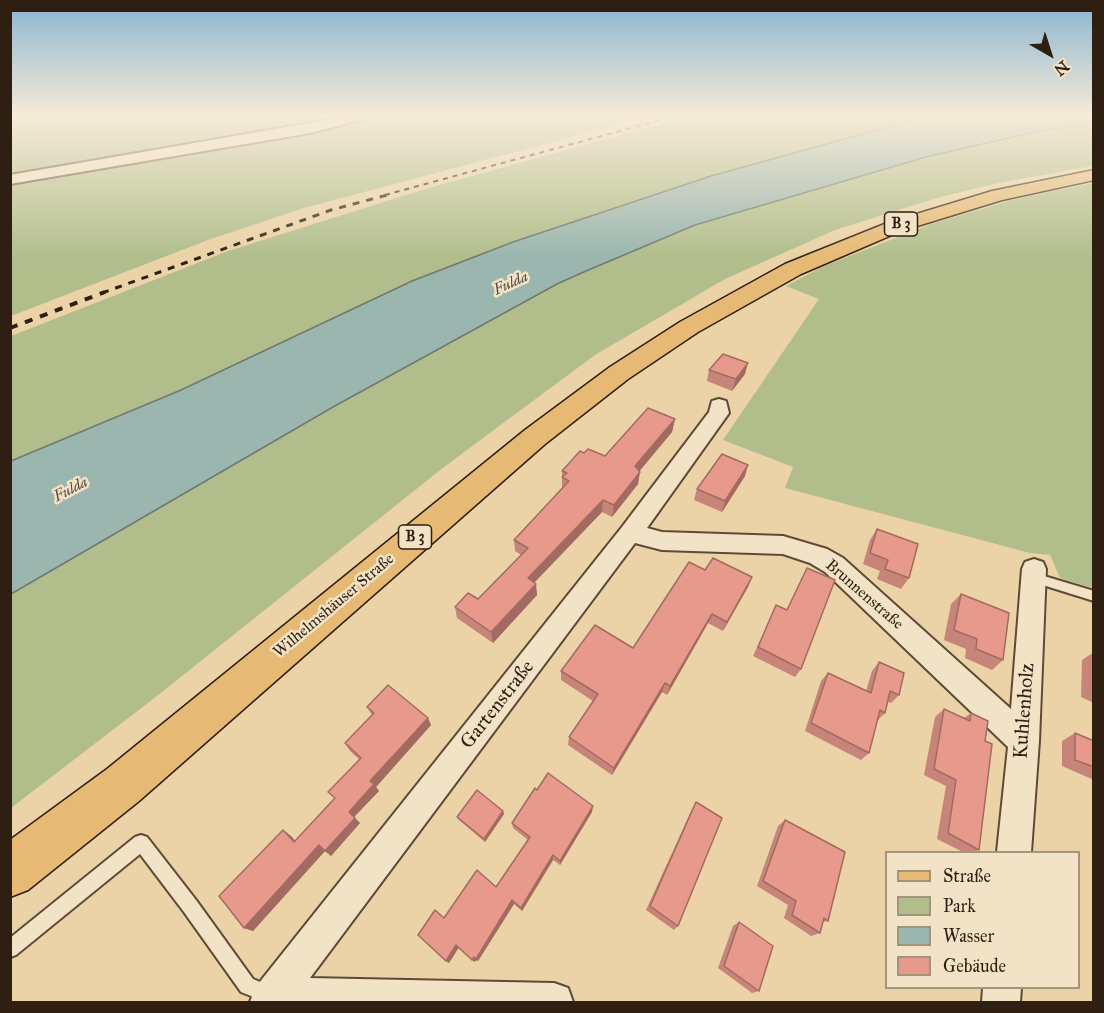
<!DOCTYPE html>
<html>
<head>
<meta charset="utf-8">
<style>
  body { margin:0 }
  #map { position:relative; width:1104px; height:1013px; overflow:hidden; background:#ebd3a7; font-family:"IM FELL Great Primer",serif }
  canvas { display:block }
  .frame { position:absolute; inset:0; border:12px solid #2f1e12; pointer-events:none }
  .legend { position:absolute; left:885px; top:851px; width:195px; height:138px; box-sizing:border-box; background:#f2e2c6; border:2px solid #a4947e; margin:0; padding:8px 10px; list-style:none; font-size:18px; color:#2f1e12 }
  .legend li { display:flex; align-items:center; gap:12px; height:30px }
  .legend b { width:30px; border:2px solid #a4947e }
  .north { position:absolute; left:1020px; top:24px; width:60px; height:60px; -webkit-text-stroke:4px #f2e2c6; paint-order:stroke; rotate:141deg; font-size:16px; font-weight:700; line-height:24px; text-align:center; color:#2f1e12 }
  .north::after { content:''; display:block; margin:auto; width:21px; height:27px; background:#2f1e12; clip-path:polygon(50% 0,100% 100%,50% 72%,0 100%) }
</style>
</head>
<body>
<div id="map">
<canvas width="1104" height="1013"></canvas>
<div class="frame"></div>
<ul class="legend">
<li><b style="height:8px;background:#e6ba74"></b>Straße</li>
<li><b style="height:16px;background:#b1be8c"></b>Park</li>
<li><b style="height:16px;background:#9ab6af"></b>Wasser</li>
<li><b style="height:16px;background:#e7998c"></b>Gebäude</li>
</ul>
<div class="north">N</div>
</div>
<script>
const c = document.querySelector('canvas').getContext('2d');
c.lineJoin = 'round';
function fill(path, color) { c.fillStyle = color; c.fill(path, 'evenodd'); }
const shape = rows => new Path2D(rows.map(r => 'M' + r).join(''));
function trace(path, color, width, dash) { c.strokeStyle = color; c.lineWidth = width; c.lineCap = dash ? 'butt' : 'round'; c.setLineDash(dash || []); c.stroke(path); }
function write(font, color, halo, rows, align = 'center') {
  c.font = font + ' "IM FELL Great Primer",serif'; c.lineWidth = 5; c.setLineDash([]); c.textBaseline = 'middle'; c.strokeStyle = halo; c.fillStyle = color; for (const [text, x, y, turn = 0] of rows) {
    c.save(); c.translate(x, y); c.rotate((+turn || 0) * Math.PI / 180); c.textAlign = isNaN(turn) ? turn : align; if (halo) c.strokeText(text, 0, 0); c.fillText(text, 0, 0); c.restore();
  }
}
fill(shape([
  [11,116,651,116,304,208,208,240,11,316],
  [689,116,928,116,711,176,513,242,412,281,181,390,11,461,11,336,228,251,425,189],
  [1093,123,1093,166,993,184,937,198,835,230,725,279,595,355,444,467,157,696,11,808,11,594,333,407,557,284,586,271,695,225,926,157,1039,131],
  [1093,183,1093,588,1060,578,1050,555,1030,553,785,488,793,467,723,440,819,299,786,286,822,267,931,224,1012,200]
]), '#b1be8c');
const water = shape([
  [928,116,1093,116,1094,123,1039,131,926,157,695,225,586,271,557,284,333,407,11,594,11,461,181,390,412,281,513,242,711,176,928,116]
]);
fill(water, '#9ab6af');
trace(water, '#6f7970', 1.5);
const service = shape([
  [1034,573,1094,591,1094,601,1030,581,1028,578,1030,575,1034,573],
  [141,835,147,837,196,900,253,979,272,987,275,993,272,999,266,1002,241,992,184,912,140,854,16,955,10,957,10,938,135,837,141,835]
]);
const minor = shape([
  [719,399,726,401,729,413,647,528,662,532,783,536,827,549,843,558,1011,709,1022,569,1025,562,1034,559,1043,562,1046,569,1039,741,1031,852,997,852,1008,747,825,572,810,563,783,554,662,550,635,543,310,978,554,983,568,988,573,1002,250,1002,255,988,622,527,709,412,712,401,719,399],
  [983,988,1021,988,1020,1002,982,1002,983,988]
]);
const tertiary = shape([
  [350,116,376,116,310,133,10,184,10,175,350,116]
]);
const primary = shape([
  [1094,170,1094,180,1002,200,901,231,801,274,698,332,628,379,545,444,139,801,28,890,10,897,10,840,107,769,525,430,610,367,680,322,785,264,887,223,992,191,1094,170]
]);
trace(service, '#5e4b37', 4);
trace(minor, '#5e4b37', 4);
trace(tertiary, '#5e4b37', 4);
trace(primary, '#2f1e12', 3);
fill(service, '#f2e2c6');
fill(minor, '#f2e2c6');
fill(tertiary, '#f2e2c6');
fill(primary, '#e6ba74');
trace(shape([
  [385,195,675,116]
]), '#2f1e12', 2, [5, 5]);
trace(shape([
  [102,293,331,210,391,194]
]), '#2f1e12', 3, [7, 7]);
trace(shape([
  [10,328,105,292]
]), '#2f1e12', 4, [8, 8]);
fill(shape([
  [709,370,745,374,732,391,707,381],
  [675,419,672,432,639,471,638,484,612,517,602,512,535,582,537,595,493,643,457,618,455,607,478,599,521,555,515,551,514,540,562,489,562,471,584,453,605,456],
  [745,476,722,512,694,500,697,489],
  [877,529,909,578,901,589,877,579,880,571,863,564,870,540],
  [807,568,801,669,795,677,753,656,776,605,787,610],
  [705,570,752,577,748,587,723,631,708,623,667,695,662,692,612,775,568,745,569,737,593,701,561,680,561,671,633,648],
  [961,594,1003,660,992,670,965,658,966,649,944,640,951,604],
  [1094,652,1094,703,1081,697,1082,660],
  [879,662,899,695,891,703,888,702,885,713,877,721,869,753,861,760,805,731,821,681,828,673,866,691,872,671],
  [367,707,428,718,431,725,376,787,379,791,354,817,360,823,331,856,325,851,253,931,244,928,283,830,291,836,295,841,335,798,359,759,350,751,345,743,372,715],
  [944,709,964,718,971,713,985,741,979,850,972,852,963,852,937,839,946,786,924,775,935,717],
  [1075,733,1094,741,1094,780,1062,766,1062,741],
  [537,790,592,812,560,865,553,860,522,911,514,904,478,961,476,960,475,962,459,947,449,963,446,961,444,918,496,887,528,840,513,828,512,823],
  [696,802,678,926,674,930,646,910,692,809],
  [504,814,485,842,459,820,457,817],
  [785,820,828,921,823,922,820,933,811,936,784,918,788,905,757,886,778,826],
  [739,922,759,991,752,993,718,968,733,926]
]), '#c78478');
fill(shape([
  [748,363,745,374,732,391,736,379],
  [675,419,672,432,633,479,635,466],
  [748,465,745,476,722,512,725,501],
  [640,472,638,484,612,517,614,505],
  [603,500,602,512,528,589,528,578],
  [752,577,748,587,723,631,727,622],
  [536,584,537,595,493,643,491,632],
  [712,614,708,623,667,695,670,686],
  [665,683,662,692,612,775,614,768],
  [428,718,431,725,376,787,379,791,354,817,349,812,370,781],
  [593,806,592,812,560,865,560,861],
  [503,811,504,814,485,842,484,839],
  [355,818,360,823,331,856,325,851,253,931,244,928,319,845],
  [283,830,291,836,301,847,294,842],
  [553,855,553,860,522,911,521,908],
  [512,900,514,904,478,961,476,960,475,962,472,960],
  [456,945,459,947,449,963,446,961]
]), '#a26b62');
const building = shape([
  [723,354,748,363,736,379,709,370,723,354],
  [648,408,675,419,635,466,640,472,614,505,603,500,528,578,536,584,491,632,455,607,468,593,478,599,528,548,514,540,569,481,562,477,567,473,562,471,580,451,584,453,588,449,605,456,648,408],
  [722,454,748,465,725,501,697,489,722,454],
  [877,529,918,544,909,578,885,569,888,560,870,553,877,529],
  [713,558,752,577,727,622,712,614,670,686,665,683,614,768,569,737,598,694,561,671,595,625,633,648,689,562,705,570,713,558],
  [807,568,835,580,801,669,758,647,776,605,787,610,807,568],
  [961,594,1009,613,1003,660,976,649,977,639,954,630,961,594],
  [879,662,904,673,899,695,890,691,885,713,880,710,869,753,811,723,828,673,871,693,879,662],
  [388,685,428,718,370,781,374,784,349,812,355,818,325,851,319,845,244,928,219,896,283,830,294,842,335,798,328,792,361,758,345,743,374,713,367,707,388,685],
  [944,709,970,721,971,713,988,721,985,741,992,744,979,850,948,833,956,780,934,769,944,709],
  [1075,733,1094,741,1094,767,1075,760,1075,733],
  [548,773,593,806,560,861,553,855,521,908,512,900,476,959,474,957,472,960,456,945,446,961,418,935,435,910,444,918,477,870,496,887,530,837,512,823,535,788,537,790,548,773],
  [477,790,503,811,484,839,457,817,477,790],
  [696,802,722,818,678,926,650,906,696,802],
  [785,820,845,852,828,921,824,918,820,933,792,915,796,901,763,881,785,820],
  [739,922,773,946,759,991,724,966,739,922]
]);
fill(building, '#e7998c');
trace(building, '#a26b62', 1.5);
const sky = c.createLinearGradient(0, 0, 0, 258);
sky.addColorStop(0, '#89b5d1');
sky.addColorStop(0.45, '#f6ebd7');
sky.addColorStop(1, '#f6ebd700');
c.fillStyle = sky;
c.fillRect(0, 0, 1104, 258);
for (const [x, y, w] of [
  [901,224,33],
  [415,537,33]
]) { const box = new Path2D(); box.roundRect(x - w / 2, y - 12, w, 24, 4.5); c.fillStyle = '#f2e2c6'; c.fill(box); trace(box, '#2f1e12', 1.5); }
write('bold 15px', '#2f1e12', null, [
  ["B 3",901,224],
  ["B 3",415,537]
]);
write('italic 15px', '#4f4c41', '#f2e2c6', [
  ["Fulda",511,284,-25],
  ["Fulda",71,490,-28]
]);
write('16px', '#2f1e12', '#f2e2c6', [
  ["Brunnenstraße",864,595,41],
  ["Wilhelmshäuser Straße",334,606,-40]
]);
write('20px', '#2f1e12', '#f2e2c6', [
  ["Gartenstraße",498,705,-52],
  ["Kuhlenholz",1025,711,-86]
]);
</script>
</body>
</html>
